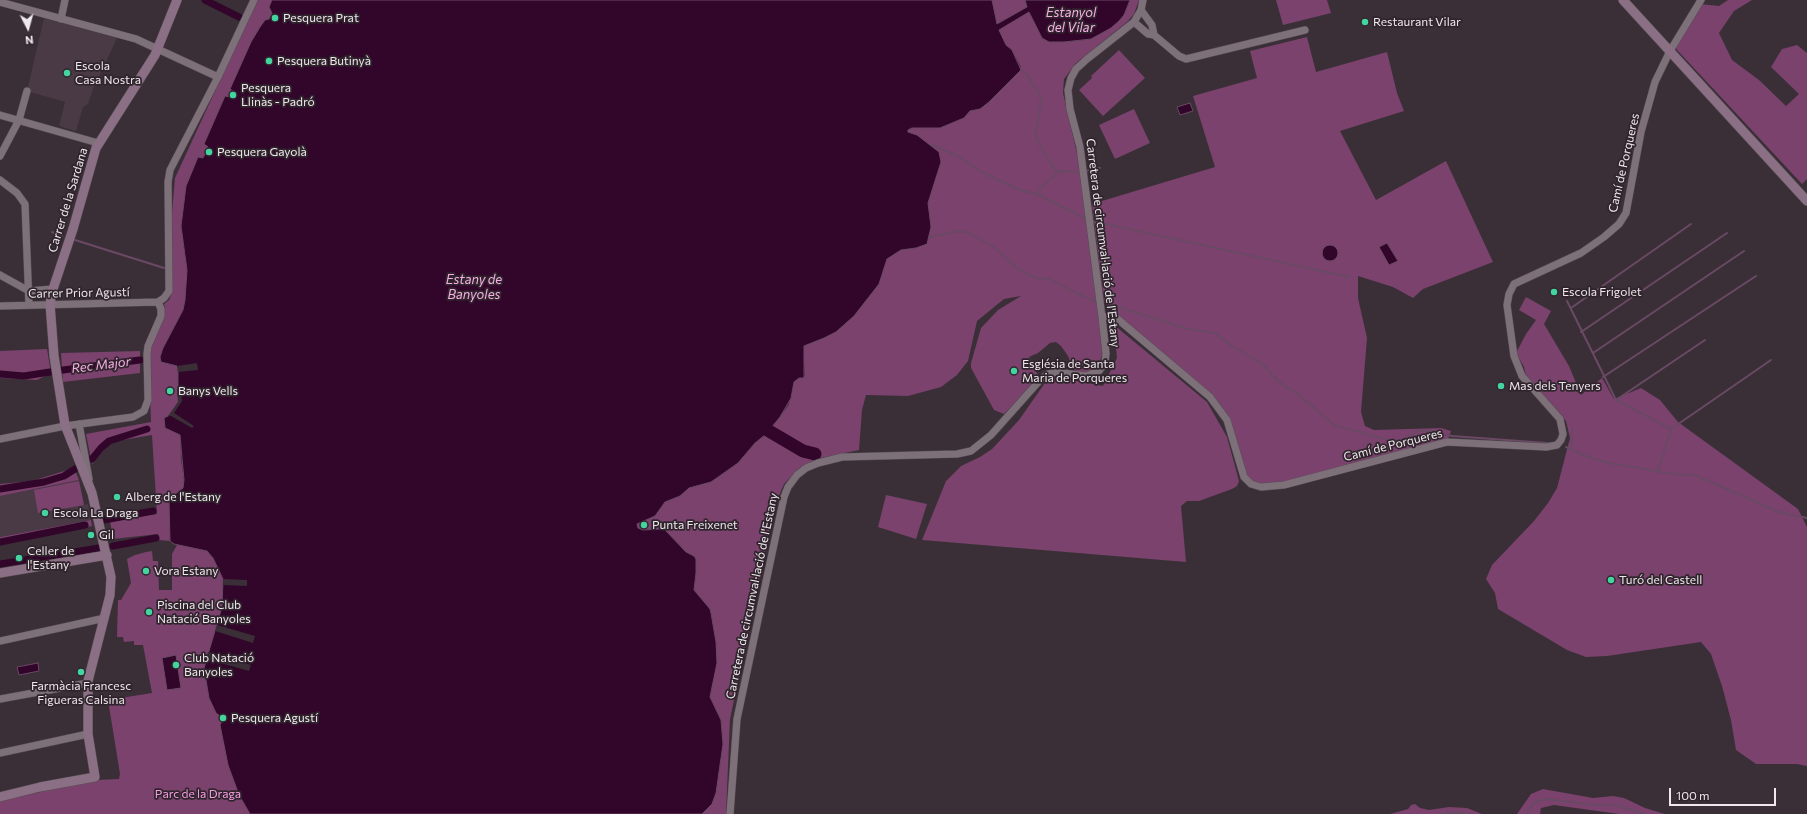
<!DOCTYPE html>
<html>
<head>
<meta charset="utf-8">
<style>
  body { margin:0 }
  #map { position:relative; width:1807px; height:814px; overflow:hidden; background:#3a2f37; font-family:Commissioner,sans-serif }
  canvas { display:block }
  .north { position:absolute; left:8px; top:8px; width:40px; height:40px; -webkit-text-stroke:3px #30252d; paint-order:stroke; rotate:174deg; font-size:11px; font-weight:700; line-height:16px; text-align:center; color:#eee7ec }
  .north::after { content:''; display:block; margin:auto; width:14px; height:18px; background:#eee7ec; clip-path:polygon(50% 0,100% 100%,50% 72%,0 100%) }
  .scale { position:absolute; left:1669px; top:788px; width:107px; height:18px; box-sizing:border-box; border:2px solid #eee7ec; border-top:0; padding-left:5px; font-size:12px; line-height:14px; white-space:nowrap; color:#eee7ec; -webkit-text-stroke:3px #30252d; paint-order:stroke }
</style>
</head>
<body>
<div id="map">
<canvas width="1807" height="814"></canvas>
<div class="north">N</div>
<div class="scale">100 m</div>
</div>
<script>
const c = document.querySelector('canvas').getContext('2d');
c.lineJoin = 'round';
function fill(path, color) { c.fillStyle = color; c.fill(path, 'evenodd'); }
const shape = rows => new Path2D(rows.map(r => 'M' + r).join(''));
function trace(path, color, width, dash) { c.strokeStyle = color; c.lineWidth = width; c.lineCap = dash ? 'butt' : 'round'; c.setLineDash(dash || []); c.stroke(path); }
function write(font, color, halo, rows, align = 'center') {
  c.font = font + ' Commissioner,sans-serif'; c.lineWidth = 3.5; c.setLineDash([]); c.textBaseline = 'middle'; c.strokeStyle = halo; c.fillStyle = color; for (const [text, x, y, turn = 0] of rows) {
    c.save(); c.translate(x, y); c.rotate((+turn || 0) * Math.PI / 180); c.textAlign = isNaN(turn) ? turn : align; if (halo) c.strokeText(text, 0, 0); c.fillText(text, 0, 0); c.restore();
  }
}
fill(shape([
  [44,18,117,38,99,77,97,77,88,104,83,107,76,131,59,126,65,102,27,91],
  [79,480,84,505,88,504,91,520,0,537,0,496]
]), '#4a3a46');
fill(shape([
  [257,0,272,0,269,7,272,13,208,147,183,242,187,270,185,300,183,310,163,348,160,357,161,362,177,366,178,372,178,402,170,415,180,421,181,460,184,480,183,488,169,499,169,513,199,549,207,551,213,558,223,579,222,607,204,668,209,698,220,716,237,790,253,814,0,814,0,801,67,786,97,780,119,779,120,774,108,700,152,693,143,645,134,645,134,641,124,642,123,637,117,637,118,600,121,600,131,583,127,559,135,555,146,552,152,551,153,561,158,561,159,590,172,590,172,554,177,545,170,541,159,540,158,534,113,539,110,521,157,514,152,435,111,442,92,464,86,434,151,422,149,366,151,344,165,308,164,304,169,300,172,292,172,213,175,178],
  [992,0,1025,0,1027,7,997,24],
  [1130,0,1139,0,1134,14,1127,22,1076,63,1064,79,1063,93,1078,158,1103,352,1099,364,1090,372,1078,372,1073,369,1068,356,1061,346,1056,342,1050,343,1038,353,1029,357,1039,377,1004,414,994,410,971,368,971,363,981,328,998,310,1021,296,1004,299,977,321,968,361,957,375,941,387,908,396,866,395,862,410,859,450,816,459,798,469,784,484,775,505,730,719,726,814,695,814,716,793,723,744,721,720,710,697,716,642,711,613,710,609,694,590,696,573,694,556,686,552,665,530,661,529,643,530,638,528,637,524,655,516,665,502,680,496,689,488,720,476,738,463,755,443,767,434,788,406,791,398,794,382,799,377,805,376,803,346,901,129,1021,67,1012,50,1006,45,998,30,1029,12,1042,38,1049,42,1076,41,1091,39,1111,28,1124,15],
  [1276,0,1327,0,1331,13,1283,25],
  [1728,0,1752,0,1734,11,1719,33,1732,60,1759,80,1786,106,1799,94,1771,67,1782,49,1797,45,1807,53,1807,179,1802,184,1677,50,1675,46,1700,4,1719,6],
  [1307,37,1316,72,1387,52,1397,93,1404,111,1340,131,1376,200,1446,161,1493,262,1423,289,1413,298,1393,287,1358,276,1358,298,1367,338,1361,412,1365,426,1374,430,1441,428,1451,431,1448,439,1283,482,1261,485,1253,482,1246,475,1229,419,1114,313,1104,302,1092,204,1215,167,1193,96,1257,78,1250,51],
  [1119,50,1145,78,1103,116,1079,90,1092,78,1091,76],
  [1134,109,1150,143,1115,159,1099,125],
  [1526,297,1551,311,1544,324,1569,366,1581,395,1602,378,1614,399,1641,388,1660,400,1678,422,1798,509,1807,527,1807,766,1797,764,1756,764,1736,750,1731,720,1722,686,1711,654,1701,642,1607,656,1586,657,1567,650,1498,609,1495,593,1486,579,1492,565,1534,521,1548,503,1557,488,1570,438,1566,421,1526,376,1524,367,1516,353,1526,334,1536,320,1519,310],
  [1114,325,1207,402,1227,437,1239,481,1237,486,1232,489,1199,501,1187,501,1181,506,1186,562,922,540,946,481,961,466,980,457,992,449,1019,420,1047,380,1052,376,1103,386,1117,358],
  [47,349,51,373,37,380,0,378,0,351],
  [140,351,140,373,63,382,61,353],
  [74,468,79,480,0,496,0,484,32,481],
  [79,481,84,505,38,513,34,490],
  [886,495,927,504,916,539,878,527],
  [91,520,92,526,0,543,0,537],
  [1543,789,1593,798,1613,796,1624,798,1645,808,1665,814,1619,814,1554,805,1541,808,1540,814,1517,814,1531,794],
  [1415,804,1420,808,1429,810,1449,807,1467,808,1482,814,1390,814,1408,809,1411,805]
]), '#7a426d');
const water = shape([
  [272,0,992,0,997,24,1027,7,1025,0,1130,0,1124,15,1119,21,1111,28,1091,39,1064,42,1049,42,1042,38,1029,12,999,30,1006,45,1012,50,1021,70,989,102,980,109,970,111,964,118,940,128,912,128,908,130,908,132,917,135,939,152,941,162,928,203,931,227,927,244,916,248,901,250,887,259,879,284,854,316,836,332,824,338,804,346,804,378,799,378,794,382,791,398,780,417,766,434,755,443,738,463,711,482,689,488,680,496,665,502,655,516,637,524,638,528,643,530,661,529,665,530,686,552,694,556,696,559,696,573,694,590,710,609,711,613,716,642,717,663,710,697,721,720,723,744,716,793,712,804,702,814,250,814,239,795,228,765,220,725,222,721,220,716,216,713,209,698,204,668,222,607,223,579,213,558,207,551,174,544,170,541,169,499,183,488,184,480,180,435,165,428,164,418,170,415,178,402,178,372,177,366,161,362,160,357,163,348,183,310,185,300,187,270,181,226,186,186,198,157,203,158,205,154,208,147,204,144,225,96,230,97,233,91,230,89,251,42,260,27,265,20,269,19,272,13,269,7,272,0],
  [1190,103,1193,111,1180,115,1177,107,1190,103],
  [1387,243,1398,261,1389,265,1379,247,1387,243],
  '1322 253a8 8 0 1 1 16 0a8 8 0 1 1-16 0Z',
  [176,655,181,688,167,690,162,658,176,655],
  [38,663,39,671,19,675,17,667,38,663]
]);
fill(water, '#32052a');
trace(water, '#6a4964', 1);
fill(shape([
  [197,363,198,370,178,372,177,366],
  [177,389,181,392,182,401,174,413,194,426,192,428,171,416,168,416,178,402],
  [223,579,247,580,247,586,223,585],
  [217,625,255,636,253,643,215,631],
  [208,652,251,665,249,671,206,659]
]), '#3a2f37');
trace(shape([
  [1021,70,1027,75,1041,97,1039,117,1035,131,1038,142,1057,173,1040,189,1039,195,1087,219],
  [930,144,958,156,980,171,1017,189,1039,195],
  [1057,171,1081,172],
  [1086,171,1100,168],
  [1092,221,1349,277],
  [52,232,62,236],
  [929,237,958,231,967,232,994,247,1018,269,1036,278,1050,279,1068,289,1096,302],
  [75,240,164,268],
  [1567,301,1616,400,1671,429,1658,471],
  [1106,303,1188,329,1215,333,1232,346,1261,363,1278,381,1299,395,1334,425,1392,441,1402,440,1417,431,1432,431,1452,436,1547,443],
  [1571,308,1691,224],
  [1581,332,1727,233],
  [1593,353,1744,251],
  [1603,377,1756,276],
  [1616,400,1705,340],
  [1671,429,1771,360],
  [1566,447,1588,457,1609,463,1674,474,1695,475,1779,512,1807,518],
  [1571,448,1572,429],
  [1439,814,1454,812,1470,814],
  [1528,814,1531,806,1537,801,1547,799,1594,805,1615,805,1645,814]
]), '#6a4964', 2);
trace(shape([
  [205,0,239,17],
  [63,370,140,360],
  [0,374,24,376,50,372],
  [92,459,101,448,109,441,147,429],
  [0,489,44,482,64,476,75,469],
  [104,520,153,511],
  [0,542,85,525],
  [113,546,156,538],
  [0,564,99,548]
]), '#32052a', 7);
trace(shape([
  [769,431,803,451,815,454]
]), '#32052a', 13);
const street = shape([
  [0,2,136,39,218,77],
  [1141,10,1152,25,1154,35],
  [61,19,65,0],
  [1134,22,1148,34,1154,35,1179,56,1186,59,1305,30],
  [0,115,98,143],
  [0,156,19,120,27,91],
  [0,180,17,193,25,204,29,305],
  [0,275,29,291,53,289],
  [0,306,158,302,164,298,169,291,168,182,170,170,218,77,254,0],
  [1102,317,1114,316,1210,397,1227,420,1244,477,1251,484,1261,487,1284,485,1447,442,1546,447,1557,445,1561,440,1563,434,1560,419,1522,376,1514,356,1507,305,1509,294,1514,284,1581,253,1604,237,1619,224,1626,213,1641,132,1655,82,1670,51,1701,0],
  [79,424,89,479],
  [0,439,65,426,133,417,144,411,148,400,147,354,148,346,161,316,161,309,158,302],
  [0,641,105,618],
  [0,699,88,683],
  [0,753,88,734],
  [730,814,737,719,784,497,788,487,797,475,806,468,818,463,842,457,957,454,971,451,991,435,1041,379,1048,374,1056,372,1086,376,1099,371,1105,363,1106,353,1102,317,1080,147,1070,109,1068,90,1071,78,1076,69,1087,59,1134,22,1141,10,1143,0]
]);
const secondary = shape([
  [1623,0,1807,201],
  [0,573,107,555],
  [0,797,40,787,95,777,88,734,88,681,110,595,111,577,92,493,65,425,54,356,50,304,53,289,73,229,96,148,155,55,177,0]
]);
trace(street, '#564d54', 8);
trace(secondary, '#564d54', 10);
trace(street, '#7d7079', 7);
trace(secondary, '#8b6f84', 9);
for (const [x, y, r, color] of [
  [275,18,4,"#43d4a0"],
  [1365,22,4,"#43d4a0"],
  [269,61,4,"#43d4a0"],
  [67,73,4,"#43d4a0"],
  [233,95,4,"#43d4a0"],
  [209,152,4,"#43d4a0"],
  [1554,292,4,"#43d4a0"],
  [1014,371,4,"#43d4a0"],
  [1501,386,4,"#43d4a0"],
  [170,391,4,"#43d4a0"],
  [117,497,4,"#43d4a0"],
  [45,513,4,"#43d4a0"],
  [644,525,4,"#43d4a0"],
  [91,535,4,"#43d4a0"],
  [19,558,4,"#43d4a0"],
  [146,571,4,"#43d4a0"],
  [1611,580,4,"#43d4a0"],
  [149,612,4,"#43d4a0"],
  [176,665,4,"#43d4a0"],
  [81,672,4,"#43d4a0"],
  [223,718,4,"#43d4a0"]
]) { const dot = new Path2D(); dot.arc(x, y, r, 0, 2 * Math.PI); c.fillStyle = color; c.fill(dot); trace(dot, '#30252d', 1.5); }
write('12px', '#eee7ec', '#30252d', [
  ["Pesquera Prat",283,18],
  ["Restaurant Vilar",1373,22],
  ["Pesquera Butinyà",277,61],
  ["Escola",75,66],
  ["Casa Nostra",75,80],
  ["Pesquera",241,88],
  ["Llinàs - Padró",241,102],
  ["Pesquera Gayolà",217,152],
  ["Escola Frigolet",1562,292],
  ["Església de Santa",1022,364],
  ["Maria de Porqueres",1022,378],
  ["Mas dels Tenyers",1509,386],
  ["Banys Vells",178,391],
  ["Alberg de l'Estany",125,497],
  ["Escola La Draga",53,513],
  ["Punta Freixenet",652,525],
  ["Gil",99,535],
  ["Celler de",27,551],
  ["l'Estany",27,565],
  ["Vora Estany",154,571],
  ["Turó del Castell",1619,580],
  ["Piscina del Club",157,605],
  ["Natació Banyoles",157,619],
  ["Club Natació",184,658],
  ["Banyoles",184,672],
  ["Farmàcia Francesc",81,686,"center"],
  ["Figueras Calsina",81,700,"center"],
  ["Pesquera Agustí",231,718]
], 'left');
write('12px', '#eee7ec', '#30252d', [
  ["Camí de Porqueres",1624,163,-77],
  ["Carrer de la Sardana",68,200,-73],
  ["Carretera de circumval·lació de l'Estany",1103,243,83],
  ["Carrer Prior Agustí",79,293,-1],
  ["Camí de Porqueres",1393,445,-14],
  ["Carretera de circumval·lació de l'Estany",752,596,-78]
]);
write('12px', '#f89de3', '#30252d', [
  ["Parc de la Draga",198,794]
]);
write('italic 13px', '#f9afe6', '#30252d', [
  ["Estanyol",1071,13],
  ["del Vilar",1071,28],
  ["Estany de",474,280],
  ["Banyoles",474,295],
  ["Rec Major",101,365,-7]
]);
</script>
</body>
</html>
